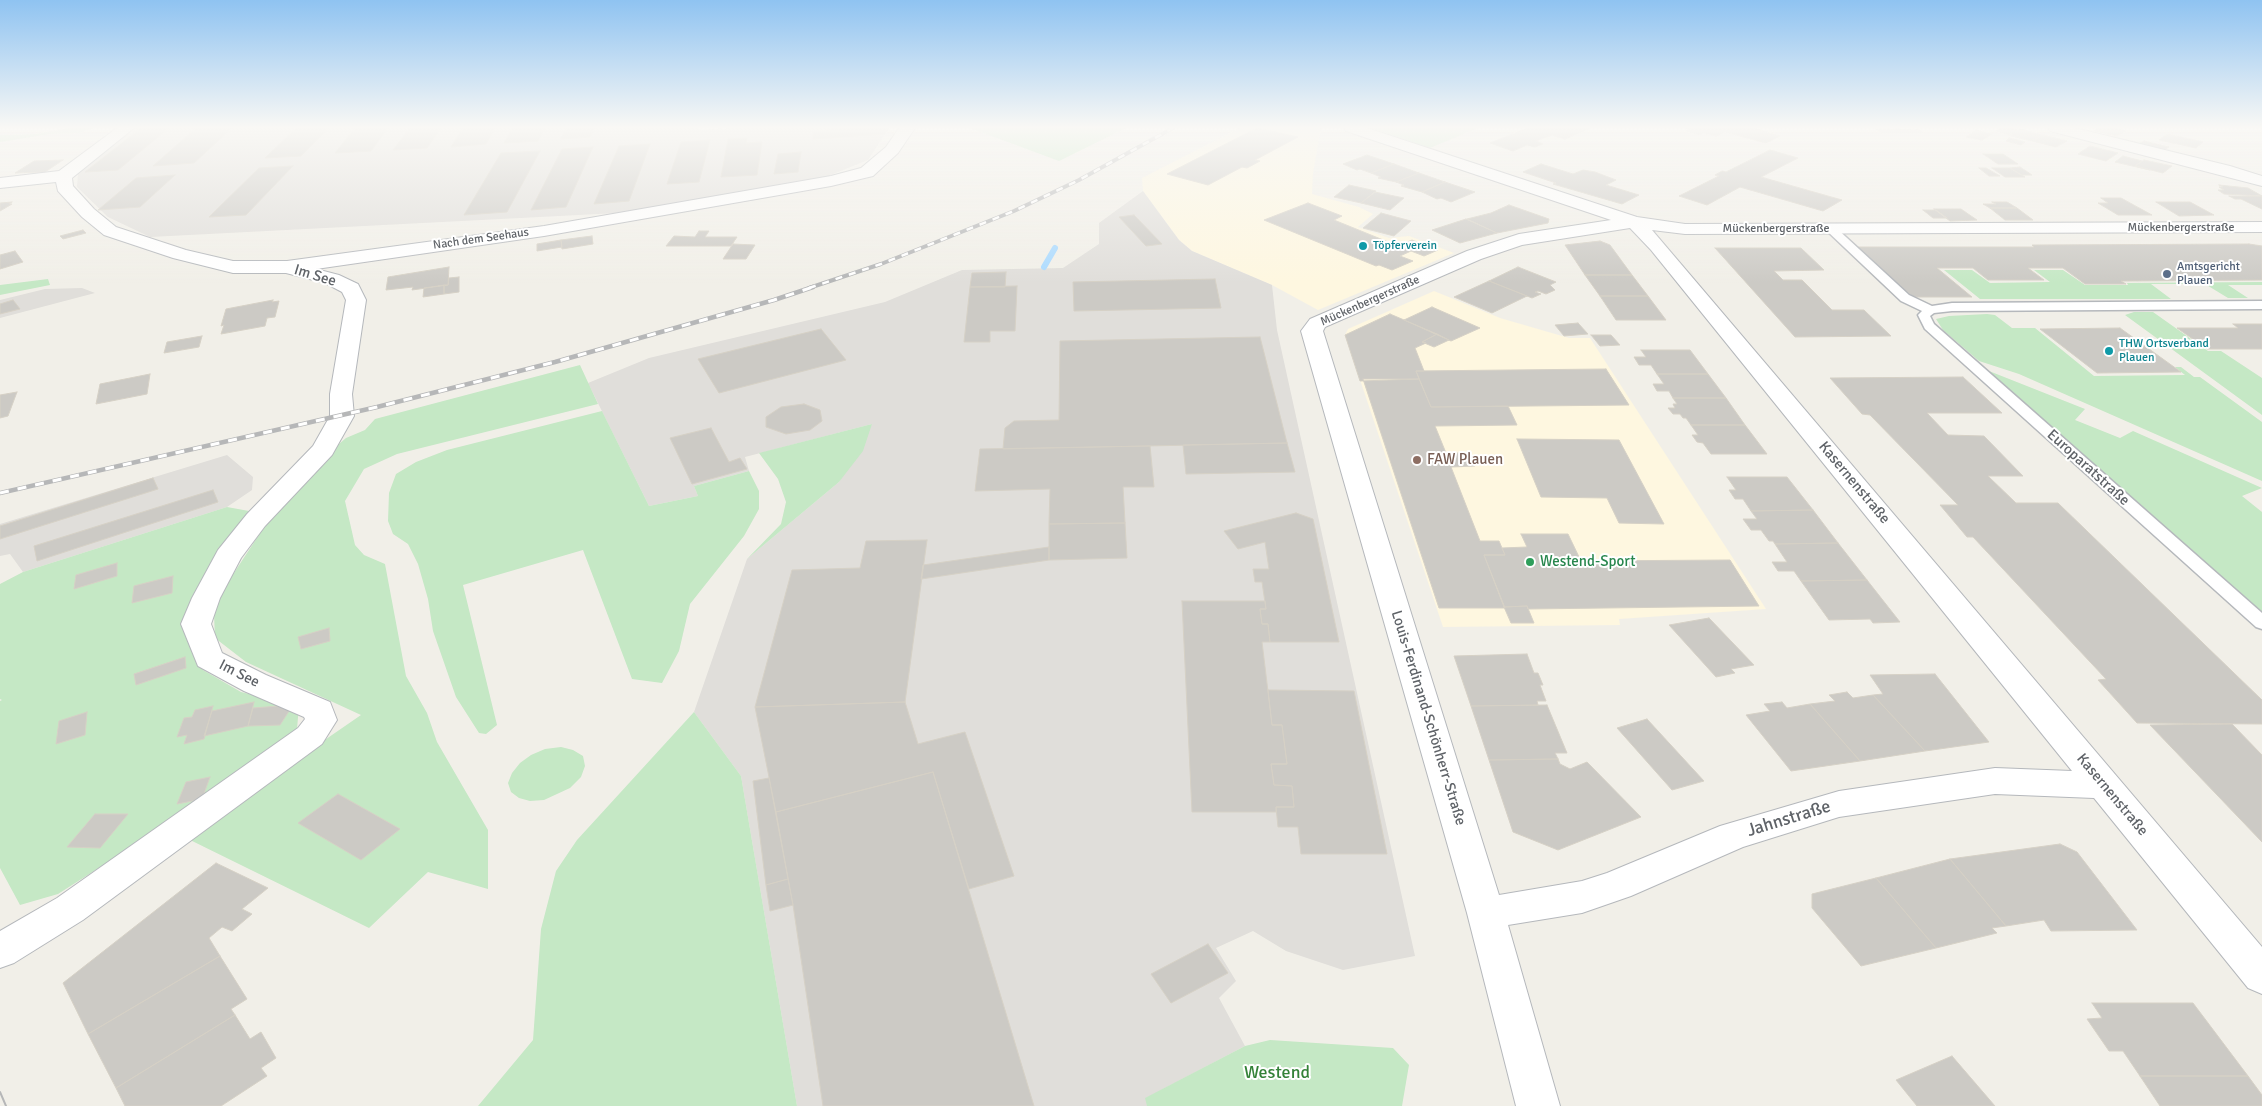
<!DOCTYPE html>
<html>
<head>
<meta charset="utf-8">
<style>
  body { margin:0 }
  canvas { display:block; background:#f1efe8 }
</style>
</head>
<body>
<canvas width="2262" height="1106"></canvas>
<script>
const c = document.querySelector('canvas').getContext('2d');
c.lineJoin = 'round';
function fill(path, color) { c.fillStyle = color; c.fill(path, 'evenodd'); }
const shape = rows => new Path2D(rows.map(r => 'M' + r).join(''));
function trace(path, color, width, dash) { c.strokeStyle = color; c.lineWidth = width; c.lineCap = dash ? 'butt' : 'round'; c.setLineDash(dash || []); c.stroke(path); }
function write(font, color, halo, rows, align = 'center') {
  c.font = font + ' Signika,sans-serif'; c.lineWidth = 4; c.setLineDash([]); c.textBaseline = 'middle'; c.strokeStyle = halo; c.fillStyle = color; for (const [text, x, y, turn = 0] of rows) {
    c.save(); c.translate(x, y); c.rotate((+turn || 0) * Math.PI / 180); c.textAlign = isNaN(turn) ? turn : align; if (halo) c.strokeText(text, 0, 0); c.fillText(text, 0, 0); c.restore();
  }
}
fill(shape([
  [1240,128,1321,128,1313,173,1312,194,1359,207,1373,214,1358,227,1389,238,1409,236,1454,253,1318,310,1272,285,1192,251,1179,240,1143,191,1142,178],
  [1434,291,1500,318,1569,338,1590,338,1766,609,1619,619,1620,625,1443,627,1345,335,1348,329]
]), '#fef7e0');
fill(shape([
  [134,128,697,128,699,130,730,128,889,128,868,160,823,178,637,212,150,237,108,217,77,187,78,172],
  [1143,191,1179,240,1192,251,1272,285,1277,330,1415,956,1343,970,1286,951,1253,931,1216,948,1236,981,1219,998,1245,1046,1146,1098,1147,1106,797,1106,741,776,694,712,747,559,839,482,872,424,745,457,749,471,694,486,698,496,649,506,588,383,649,358,885,302,962,270,1063,268,1099,244,1099,223],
  [82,288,95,293,0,318,0,300,45,289],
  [227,455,253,477,252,490,227,507,23,572,10,554,0,556,0,524]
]), '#e0deda');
fill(shape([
  [70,128,94,128,79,133,50,134,0,142,0,135,35,134],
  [970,128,1126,128,1059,161],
  [1370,128,1478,128,1430,148],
  [1944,270,1972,270,1990,283,2050,282,2034,270,2063,270,2085,285,2128,285,2127,283,2262,282,2262,285,2228,285,2248,298,2228,298,2205,284,2151,284,2171,299,1980,299],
  [48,279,50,285,0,295,0,285],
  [2134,312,2153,312,2208,351,2221,351,2262,378,2262,415,2125,315],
  [1987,314,1995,315,2012,328,2035,328,2094,376,2185,375,2175,367,2181,367,2194,377,2200,377,2262,422,2262,481,2019,374,1979,361,1943,330,1936,319,1949,316],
  [580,365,598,404,397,454,364,469,345,501,355,545,364,555,385,564,406,676,427,713,437,742,488,830,488,889,428,872,369,928,184,837,361,715,246,662,215,638,214,614,224,588,274,512,332,450,346,438,365,430,375,419],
  [1989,371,2085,409,2075,420,2120,438,2133,431,2262,488,2242,496,2262,512,2262,614],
  [602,411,649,506,698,496,694,486,749,471,759,491,759,509,744,536,690,604,679,651,662,683,632,679,583,550,463,585,497,725,486,734,479,733,456,697,433,631,428,599,418,564,408,544,393,534,388,521,389,493,396,474,416,462,447,450],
  [872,424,863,451,839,482,747,559,781,524,786,502,778,479,759,453],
  [227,507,260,513,189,638,203,670,241,692,299,706,297,729,199,804,58,894,20,905,0,868,0,701,2,700,0,699,0,584,23,572],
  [694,712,741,776,797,1106,478,1106,533,1040,541,929,556,871,577,840],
  [561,747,573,750,583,756,585,766,581,777,570,788,544,800,530,801,519,798,511,792,508,783,512,773,520,763,531,755,545,749],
  [1270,1040,1393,1048,1409,1065,1402,1106,1147,1106,1145,1098,1245,1046]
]), '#c5e8c5');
trace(shape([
  [1044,267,1055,248]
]), '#aadaff', 6);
const building = shape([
  [141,128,169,128,118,170,85,172,141,128],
  [196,128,232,128,194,163,153,166,196,128],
  [296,128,329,128,301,156,265,158,296,128],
  [355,128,388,128,371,151,335,153,355,128],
  [410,128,441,128,427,148,393,150,410,128],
  [463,128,495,128,486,144,451,147,463,128],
  [513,128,545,128,538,141,504,143,513,128],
  [566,128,594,128,590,137,561,139,566,128],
  [854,128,889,128,885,134,813,139,813,131,854,128],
  [1257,128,1298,137,1255,160,1260,161,1247,168,1242,167,1208,185,1167,174,1257,128],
  [1528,128,1590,128,1565,139,1552,135,1536,141,1543,144,1535,147,1527,145,1513,151,1490,143,1528,128],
  [1687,128,1753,128,1780,136,1766,143,1725,132,1716,136,1704,133,1700,135,1686,131,1690,129,1687,128],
  [2002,128,2012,128,2018,130,2010,135,1996,131,2002,128],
  [2098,128,2115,128,2126,131,2117,136,2094,131,2098,128],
  [1876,129,1892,129,1897,133,1882,133,1876,129],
  [1892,129,1919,130,1924,133,1897,133,1892,129],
  [2020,129,2043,135,2032,141,2008,135,2020,129],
  [1976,130,1992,134,1982,140,1966,137,1976,130],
  [2167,134,2203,142,2196,148,2159,140,2167,134],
  [2043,135,2067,141,2056,147,2032,141,2043,135],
  [747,138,746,143,762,142,757,175,721,177,728,139,747,138],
  [2009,138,2025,142,2021,145,2006,141,2009,138],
  [710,140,699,182,667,184,681,142,710,140],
  [2144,141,2169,147,2162,151,2137,145,2144,141],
  [650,144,629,201,594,204,619,146,650,144],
  [2090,146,2118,153,2106,161,2078,154,2090,146],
  [593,147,566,207,531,210,562,149,593,147],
  [1770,150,1798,158,1761,177,1842,200,1823,211,1740,187,1707,205,1679,196,1719,176,1715,175,1722,171,1726,172,1770,150],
  [540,151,507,212,464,215,501,153,540,151],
  [801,152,798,172,774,174,778,154,801,152],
  [1983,154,2003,154,2018,164,1998,164,1983,154],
  [1367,155,1394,164,1371,173,1360,169,1357,170,1343,164,1367,155],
  [2123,156,2142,161,2135,166,2150,170,2115,162,2123,156],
  [63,160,45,172,15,173,34,161,63,160],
  [2144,160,2172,166,2163,173,2135,166,2144,160],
  [1394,164,1419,173,1396,182,1378,178,1381,177,1371,173,1394,164],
  [1541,164,1573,174,1583,170,1595,172,1616,180,1606,185,1639,195,1622,204,1553,184,1556,183,1523,172,1541,164],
  [293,166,246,215,209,217,259,168,293,166],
  [2020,167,2032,175,2021,175,2010,168,2020,167],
  [1979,168,1986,168,2000,176,1989,176,1979,168],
  [1992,168,2010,168,2025,177,2005,177,1992,168],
  [1419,173,1445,182,1422,192,1401,186,1404,185,1396,182,1419,173],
  [175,175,140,207,98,210,136,178,175,175],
  [1445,182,1475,192,1451,202,1441,198,1437,199,1422,192,1445,182],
  [1349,185,1376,191,1361,203,1334,197,1349,185],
  [2219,185,2248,188,2262,196,2224,194,2218,190,2224,190,2219,187,2223,187,2219,185],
  [1375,192,1404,198,1390,210,1361,203,1375,192],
  [2229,196,2262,196,2262,209,2241,199,2235,199,2229,196],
  [2101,198,2121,198,2152,215,2118,215,2098,203,2108,203,2101,198],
  [12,202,9,204,12,204,0,211,0,203,12,202],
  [1992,202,2007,202,2017,208,1990,208,1983,204,1996,204,1992,202],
  [2156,202,2190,202,2214,215,2179,216,2156,202],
  [1308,203,1342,216,1334,220,1398,246,1412,240,1438,250,1424,256,1411,251,1400,256,1413,261,1392,270,1379,265,1376,266,1264,220,1308,203],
  [1509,205,1549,219,1548,223,1497,233,1467,219,1491,213,1509,205],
  [1990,208,2017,208,2033,220,2005,220,1990,208],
  [1934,209,1961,209,1977,220,1950,221,1934,209],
  [1923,210,1936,210,1947,218,1933,218,1923,210],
  [1381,213,1411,221,1394,236,1363,228,1381,213],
  [1134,215,1162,244,1146,246,1119,217,1134,215],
  [1466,219,1497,233,1460,243,1432,230,1466,219],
  [83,230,86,233,63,239,60,236,83,230],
  [699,231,709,231,705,237,737,237,731,246,666,246,674,236,695,237,699,231],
  [592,236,593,244,562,249,561,240,592,236],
  [561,240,562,247,537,251,537,244,561,240],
  [1600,241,1610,245,1632,275,1585,275,1565,245,1600,241],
  [733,244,755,245,746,259,723,259,733,244],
  [2249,244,2262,246,2262,280,2121,281,2126,284,2085,284,2063,268,2028,268,2044,280,1988,280,1973,268,1937,268,1972,297,1913,297,1856,247,2034,247,2032,245,2249,244],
  [1715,248,1801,248,1824,270,1774,271,1783,280,1802,280,1832,310,1864,310,1891,336,1795,337,1715,248],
  [15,251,23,262,0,269,0,255,15,251],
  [449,267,448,285,412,290,413,287,386,290,388,277,449,267],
  [1518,267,1556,282,1550,285,1555,290,1546,294,1538,291,1535,292,1541,294,1532,298,1489,281,1518,267],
  [1006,272,1005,287,970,287,972,273,1006,272],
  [1585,275,1632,275,1648,296,1600,296,1585,275],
  [459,277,459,292,444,294,444,285,448,285,449,278,459,277],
  [1215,279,1221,308,1074,311,1073,282,1215,279],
  [1489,281,1527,296,1492,313,1454,297,1489,281],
  [444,285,444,294,423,297,424,288,444,285],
  [1017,286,1015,331,990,331,990,342,964,342,970,287,1017,286],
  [1600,296,1648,296,1666,320,1616,320,1600,296],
  [13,300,20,309,0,314,0,304,13,300],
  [273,300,272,302,279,301,275,317,267,318,265,326,221,334,224,325,221,326,226,309,273,300],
  [1432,307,1480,328,1451,341,1404,320,1432,307],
  [1390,314,1437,334,1422,342,1426,343,1415,348,1424,371,1416,371,1419,379,1360,381,1345,335,1390,314],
  [1578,323,1588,334,1564,336,1555,325,1578,323],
  [2233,324,2262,324,2262,349,2207,349,2177,328,2238,328,2233,324],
  [2120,328,2181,372,2097,373,2040,329,2120,328],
  [821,329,846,360,719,393,698,359,821,329],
  [1437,334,1449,340,1434,347,1422,342,1437,334],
  [1591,335,1611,335,1620,345,1600,346,1591,335],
  [202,336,199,347,164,353,167,342,202,336],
  [1260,337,1287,443,1003,449,1005,428,1014,421,1059,420,1060,341,1260,337],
  [1641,350,1690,350,1708,374,1657,374,1651,365,1639,365,1634,357,1646,357,1641,350],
  [1606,369,1629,405,1431,407,1416,371,1606,369],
  [150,374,147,394,96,404,100,384,150,374],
  [1657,374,1708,374,1726,398,1673,398,1669,391,1657,391,1653,384,1664,384,1657,374],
  [1963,377,2002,413,1927,413,1948,435,1984,436,2023,476,1988,476,2016,503,2058,503,2262,700,2262,724,2137,723,2098,680,2106,679,1973,537,1967,537,1940,505,1958,505,1870,415,1862,414,1830,378,1963,377],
  [1363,379,1419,379,1431,407,1508,406,1517,425,1435,426,1446,453,1470,453,1475,466,1451,467,1480,541,1499,541,1505,555,1484,555,1505,608,1439,608,1363,379],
  [17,392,8,416,0,418,0,395,17,392],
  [1673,398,1726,398,1745,425,1691,425,1686,418,1683,418,1680,414,1673,414,1668,408,1675,408,1673,404,1677,404,1673,398],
  [804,404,820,410,822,421,810,430,786,434,766,427,766,417,781,407,804,404],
  [1691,425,1745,425,1767,454,1711,454,1703,443,1697,442,1692,435,1698,435,1691,425],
  [711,428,729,462,740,458,747,469,692,484,670,438,711,428],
  [1517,439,1619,440,1664,524,1619,523,1607,498,1541,497,1517,439],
  [1287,443,1295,472,1186,474,1183,445,1287,443],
  [1150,446,1154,487,1123,487,1125,523,1049,524,1050,489,975,491,980,449,1150,446],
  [1727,477,1787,477,1813,510,1751,511,1743,499,1735,499,1729,490,1736,490,1727,477],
  [153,478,158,489,0,539,0,526,153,478],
  [213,490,218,502,37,561,34,546,213,490],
  [1813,510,1838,543,1775,544,1773,541,1769,541,1761,530,1751,530,1743,519,1757,519,1751,511,1813,510],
  [1296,513,1313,519,1339,642,1270,642,1268,624,1262,624,1260,609,1266,609,1262,582,1255,582,1253,569,1269,569,1265,542,1238,549,1224,531,1296,513],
  [1125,523,1127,558,1049,560,1049,524,1125,523],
  [1521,534,1568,534,1581,561,1730,560,1759,606,1528,609,1527,606,1504,607,1484,555,1505,555,1502,548,1527,547,1521,534],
  [927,540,905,702,755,707,792,570,860,568,866,541,927,540],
  [1838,543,1867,580,1801,581,1794,571,1778,571,1772,562,1787,562,1775,544,1838,543],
  [1049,547,1049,560,921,579,923,565,1049,547],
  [117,563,117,576,74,589,76,575,117,563],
  [173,576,172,593,132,603,134,586,173,576],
  [1867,580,1900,622,1873,623,1870,619,1829,620,1801,581,1867,580],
  [1182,601,1265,601,1266,609,1260,609,1262,624,1268,624,1270,642,1262,642,1272,725,1282,725,1287,764,1271,764,1274,785,1292,786,1294,807,1276,807,1276,812,1192,812,1182,601],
  [1527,606,1534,623,1511,623,1504,607,1527,606],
  [1709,618,1754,665,1731,669,1735,673,1716,677,1669,625,1709,618],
  [329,628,330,641,301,649,298,637,329,628],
  [1527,654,1534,673,1538,673,1543,685,1540,685,1546,701,1537,701,1538,705,1471,706,1454,656,1527,654],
  [185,657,186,668,136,685,134,674,185,657],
  [1935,674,1989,742,1925,751,1873,695,1883,694,1870,675,1935,674],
  [1268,690,1354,691,1387,854,1301,854,1298,827,1278,827,1276,807,1294,807,1292,786,1274,785,1271,764,1287,764,1282,725,1272,725,1268,690],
  [1847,692,1853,698,1873,695,1925,751,1860,761,1810,704,1835,701,1829,695,1847,692],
  [254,702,248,726,204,736,212,711,254,702],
  [905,702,918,744,965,732,1014,876,969,889,933,772,776,812,755,707,905,702],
  [1782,702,1787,708,1810,704,1860,761,1791,771,1746,715,1770,711,1764,704,1782,702],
  [293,705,280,725,248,726,253,708,293,705],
  [1547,705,1567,753,1555,753,1558,759,1489,760,1471,706,1547,705],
  [213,706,204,739,184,744,187,735,177,737,184,718,192,717,195,710,213,706],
  [87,712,85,735,56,744,59,721,87,712],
  [1647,719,1704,781,1672,790,1617,728,1647,719],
  [2232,724,2262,755,2262,842,2150,725,2232,724],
  [1558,759,1560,764,1570,769,1587,762,1641,817,1558,850,1513,832,1489,760,1558,759],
  [933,772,1034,1106,823,1106,793,905,776,812,933,772],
  [210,777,202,799,177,804,186,782,210,777],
  [769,778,788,879,766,885,753,781,769,778],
  [338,794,400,829,361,860,298,823,338,794],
  [95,814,128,814,100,848,67,847,95,814],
  [2060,844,2077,852,2137,930,2051,931,2044,920,2006,926,1950,859,2060,844],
  [1950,859,2006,926,1992,928,1997,933,1936,948,1876,878,1950,859],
  [216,863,268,888,242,909,252,914,232,931,222,927,209,938,220,956,88,1034,63,983,216,863],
  [1876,878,1936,948,1861,966,1812,908,1812,894,1876,878],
  [788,879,793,905,770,911,766,885,788,879],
  [1208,944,1228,973,1171,1003,1151,974,1208,944],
  [220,956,247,999,231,1009,235,1015,116,1088,88,1034,220,956],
  [2092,1003,2193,1003,2248,1076,2140,1076,2123,1051,2109,1051,2087,1019,2102,1018,2092,1003],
  [235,1015,250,1039,261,1032,276,1058,261,1068,267,1076,221,1106,125,1106,116,1088,235,1015],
  [1952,1056,1995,1106,1917,1106,1896,1080,1952,1056],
  [2140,1076,2248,1076,2262,1095,2262,1106,2160,1106,2140,1076]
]);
fill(building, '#cccac5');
trace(building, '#d6d1c6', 1);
const service = shape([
  [1830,225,1834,226,1909,295,1932,306,1952,303,2262,301,2262,309,1952,311,1934,313,1930,316,1934,324,2262,613,2262,629,2256,627,1925,329,1918,315,1922,311,1901,301,1826,230,1826,226,1830,225]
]);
const minor = shape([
  [117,128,134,128,72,178,73,186,94,209,116,227,186,250,233,261,287,261,544,226,831,176,861,168,886,147,899,128,915,128,898,153,873,176,831,186,544,236,316,269,339,275,358,284,366,300,352,394,354,416,332,455,265,526,241,558,220,598,211,624,222,653,266,675,330,702,337,720,322,744,83,920,14,963,0,968,0,931,57,898,298,728,305,719,304,717,244,691,198,666,181,624,192,598,218,550,247,514,313,446,330,416,330,394,346,300,342,292,325,283,286,273,233,273,173,258,104,235,82,217,58,191,56,182,0,188,0,178,59,171,117,128],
  [1344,128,1367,128,1637,217,1685,224,2262,222,2262,232,1685,234,1652,230,2262,947,2262,994,2248,988,2094,798,1995,794,1839,817,1743,847,1631,896,1582,913,1508,925,1560,1106,1516,1106,1467,913,1301,331,1310,319,1467,251,1519,234,1611,220,1346,131,1344,128],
  [1630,228,1651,250,2072,771,1995,768,1839,791,1720,826,1607,873,1582,881,1499,895,1323,331,1325,327,1481,259,1522,245,1630,228],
  [2048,128,2075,128,2230,166,2262,176,2262,186,2050,131,2048,128]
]);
trace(service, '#b5b8bc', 3);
trace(minor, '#b5b8bc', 2);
fill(service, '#fff');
fill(minor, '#fff');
trace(shape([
  [0,1092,6,1106]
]), '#b6b7b8', 2);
const railFar1 = shape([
  [809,288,881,264,1014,211,1079,180,1173,128]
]);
const rail = shape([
  [0,493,377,407,555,362,774,300,813,287]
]);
trace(railFar1, '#b6b7b8', 4);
trace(rail, '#b6b7b8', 4.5);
trace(railFar1, '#fff', 2.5, [7]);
trace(rail, '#fff', 3, [9]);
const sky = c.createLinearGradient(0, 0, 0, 283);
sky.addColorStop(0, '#8fc3f1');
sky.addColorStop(0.45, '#f9f8f5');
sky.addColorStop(1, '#f9f8f500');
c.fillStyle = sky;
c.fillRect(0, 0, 2262, 283);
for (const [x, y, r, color] of [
  [1363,246,5,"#0f9aa8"],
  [2167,274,5,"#5c6f8a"],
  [2109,351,5,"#0f9aa8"],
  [1417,460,5,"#8d6e63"],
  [1530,562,5,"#2e9e5b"]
]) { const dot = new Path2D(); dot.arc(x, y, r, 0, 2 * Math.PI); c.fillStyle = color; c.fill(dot); trace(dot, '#fff', 2); }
write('12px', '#5f6368', '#fff', [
  ["Mückenbergerstraße",2181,228],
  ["Mückenbergerstraße",1776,229],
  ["Nach dem Seehaus",481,239,-8],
  ["Mückenbergerstraße",1370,301,-24]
]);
write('12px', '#0d838f', '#fff', [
  ["Töpferverein",1373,246],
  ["THW Ortsverband",2119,344],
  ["Plauen",2119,358]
], 'left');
write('12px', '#4e5e75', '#fff', [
  ["Amtsgericht",2177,267],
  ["Plauen",2177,281]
], 'left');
write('15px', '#5f6368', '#fff', [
  ["Im See",315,276,17],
  ["Europaratstraße",2088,468,42],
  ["Kasernenstraße",1854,483,50],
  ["Im See",239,674,27],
  ["Louis-Ferdinand-Schönherr-Straße",1428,718,73],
  ["Kasernenstraße",2112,795,50]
]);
write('15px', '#785e54', '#fff', [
  ["FAW Plauen",1427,460]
], 'left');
write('15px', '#27864d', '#fff', [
  ["Westend-Sport",1540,562]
], 'left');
write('18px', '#5f6368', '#fff', [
  ["Jahnstraße",1789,819,-17]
]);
write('18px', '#348238', '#fff', [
  ["Westend",1277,1073]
]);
</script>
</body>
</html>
